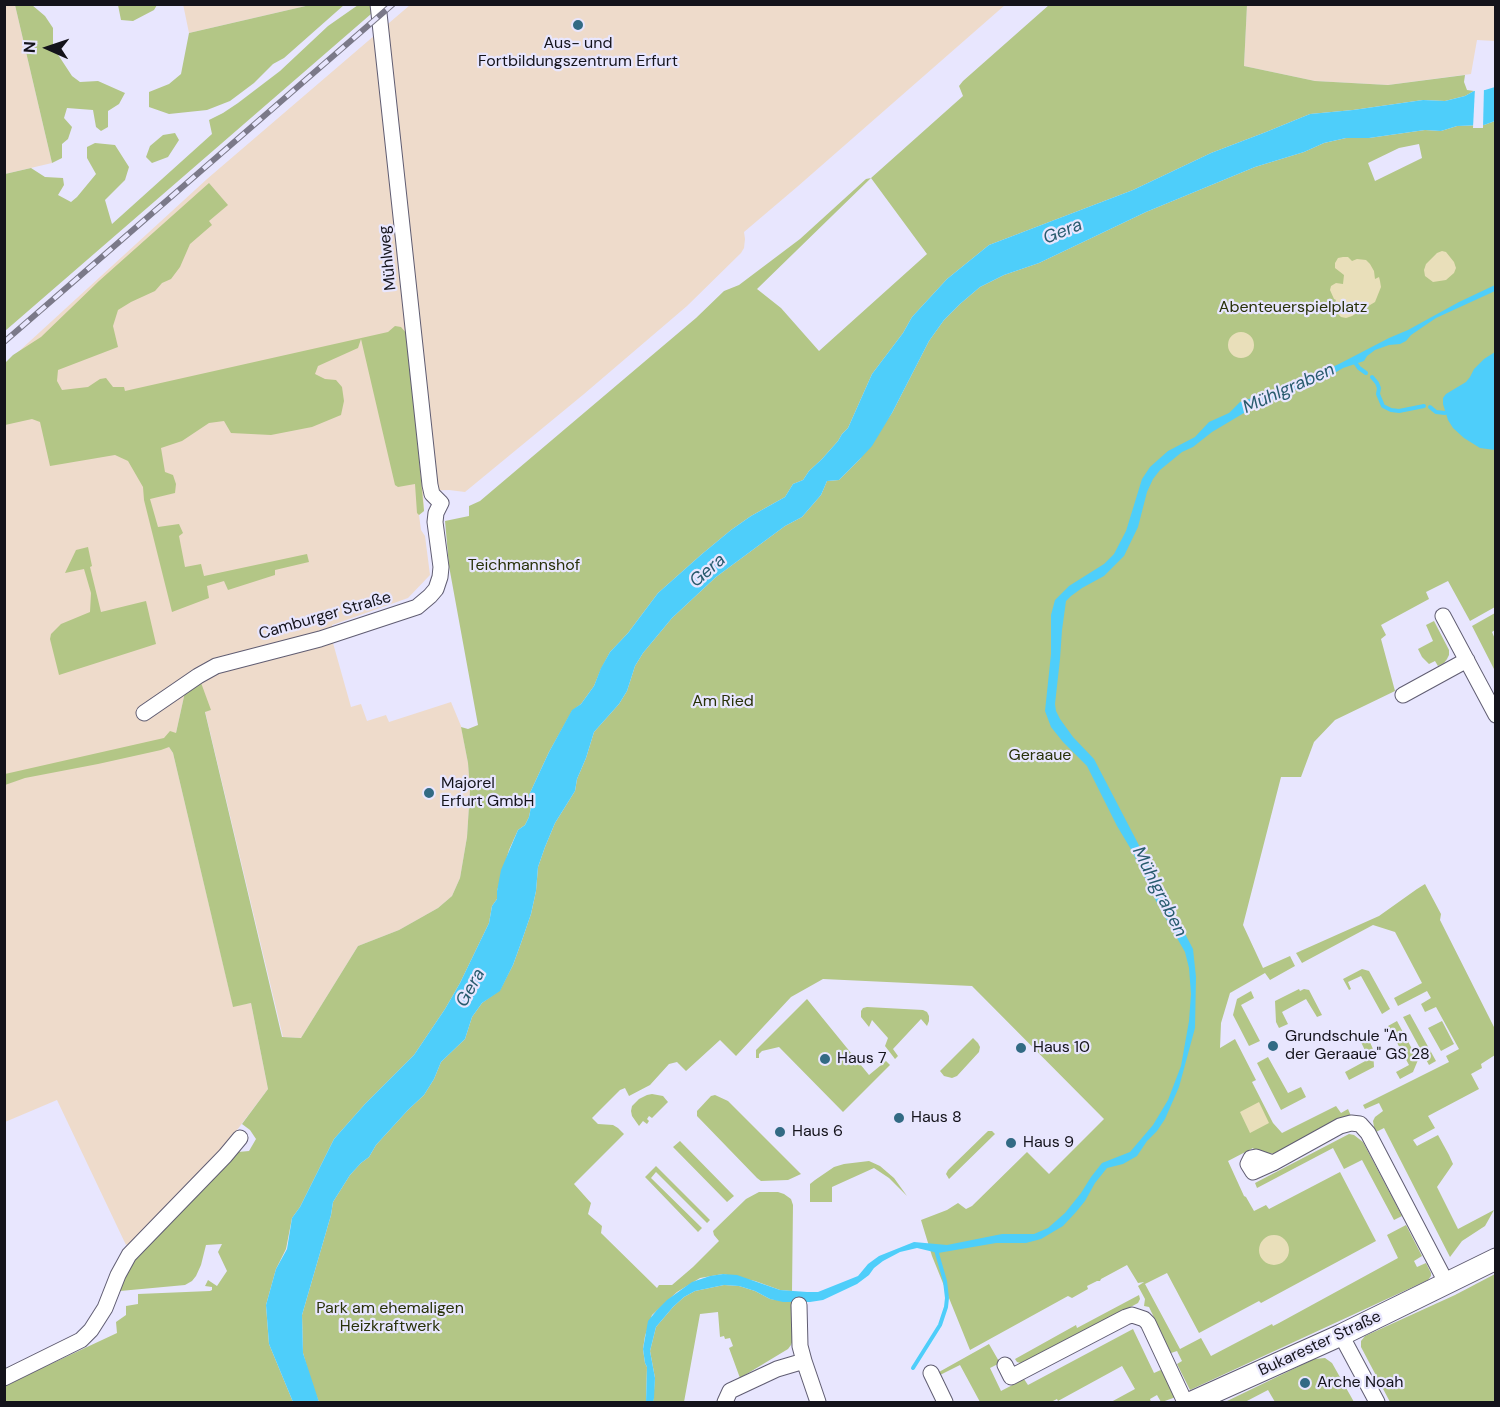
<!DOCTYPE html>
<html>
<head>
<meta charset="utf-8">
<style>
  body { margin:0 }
  #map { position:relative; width:1500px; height:1407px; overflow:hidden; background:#e8e6fe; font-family:"DM Sans",sans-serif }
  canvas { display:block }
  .frame { position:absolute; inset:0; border:6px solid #14131b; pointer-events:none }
  .north { position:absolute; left:18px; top:18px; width:60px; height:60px; -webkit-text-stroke:4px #e8e6fe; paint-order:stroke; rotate:273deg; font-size:16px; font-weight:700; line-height:24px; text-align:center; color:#14131b }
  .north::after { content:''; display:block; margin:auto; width:21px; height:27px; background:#14131b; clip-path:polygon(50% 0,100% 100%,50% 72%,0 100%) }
</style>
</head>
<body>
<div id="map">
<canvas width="1500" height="1407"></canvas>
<div class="frame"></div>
<div class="north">N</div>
</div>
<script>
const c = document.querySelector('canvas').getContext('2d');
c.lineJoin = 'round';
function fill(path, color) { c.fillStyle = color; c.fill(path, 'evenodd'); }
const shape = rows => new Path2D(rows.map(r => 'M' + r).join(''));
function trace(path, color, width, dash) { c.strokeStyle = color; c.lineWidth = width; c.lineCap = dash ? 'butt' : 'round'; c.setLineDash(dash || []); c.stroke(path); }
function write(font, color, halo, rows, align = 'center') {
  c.font = font + ' "DM Sans",sans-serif'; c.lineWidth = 4.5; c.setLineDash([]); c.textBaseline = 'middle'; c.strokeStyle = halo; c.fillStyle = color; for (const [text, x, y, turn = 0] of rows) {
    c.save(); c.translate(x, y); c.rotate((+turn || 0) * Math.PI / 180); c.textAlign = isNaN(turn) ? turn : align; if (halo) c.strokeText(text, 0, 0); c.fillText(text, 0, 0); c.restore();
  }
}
fill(shape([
  [183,4,310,5,189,33],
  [4,5,15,5,52,163,5,174],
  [410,5,1005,5,797,187,744,232,745,239,744,248,741,253,687,306,584,394,465,492,449,490,423,491,424,511,419,515,421,530,425,536,430,575,408,598,332,625,333,643,351,707,361,704,367,721,386,715,389,722,451,702,461,726,468,763,470,790,467,837,460,878,452,896,438,908,399,930,358,946,301,1038,283,1037,205,711,211,710,185,692,176,733,169,747,173,753,233,1006,251,1003,268,1089,225,1146,133,1241,126,1245,57,1100,5,1122,5,364,207,179],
  [1247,5,1495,5,1495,41,1477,40,1471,74,1388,85,1315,81,1244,66]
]), '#eedbcb');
fill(shape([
  [15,5,32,5,45,16,53,28,53,47,72,76,80,82,98,81,125,93,119,104,108,111,108,127,101,131,96,127,93,110,67,108,64,118,72,127,68,139,62,144,62,158,52,163],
  [118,5,118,4,157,5,154,10,133,21,121,20],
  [310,5,344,5,284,58,273,64,254,83,230,101,207,110,169,114,149,107,149,92,169,84,181,74,189,33],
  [358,5,370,5,371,14,5,331,5,174,31,168,45,177,63,178,64,185,58,195,71,202,77,197,96,174,87,158,87,147,95,143,115,145,129,167,125,180,105,200,112,224,212,134,209,120,223,113,238,103,280,71,328,26],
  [1049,5,1247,5,1244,66,1315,81,1388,85,1465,75,1464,82,1467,90,1474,91,1465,96,1445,101,1423,100,1353,110,1310,114,1266,132,1211,153,1133,190,989,245,947,279,912,317,903,333,872,374,848,428,842,434,838,441,822,459,809,471,803,480,793,484,785,497,751,516,731,530,702,554,658,593,628,633,610,652,601,669,594,686,581,704,572,711,549,752,529,795,531,807,529,817,525,825,518,830,509,850,497,891,497,899,492,906,489,923,460,983,445,1009,414,1055,365,1104,334,1139,300,1207,292,1218,286,1249,276,1269,266,1305,269,1344,293,1402,5,1402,4,1386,8,1384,117,1333,116,1322,126,1315,126,1306,138,1304,138,1294,210,1291,212,1290,212,1287,205,1286,208,1280,217,1286,227,1271,218,1252,222,1244,206,1245,201,1265,196,1276,192,1281,185,1285,120,1291,118,1287,138,1254,238,1152,249,1151,256,1139,250,1130,242,1124,268,1089,251,1003,233,1007,173,753,169,747,161,750,98,764,25,778,5,785,5,774,164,738,170,731,176,733,185,692,200,680,211,710,205,712,282,1037,301,1038,358,946,399,930,438,908,452,896,460,878,467,837,470,790,468,763,461,727,468,729,478,725,449,566,445,521,469,516,469,506,480,501,696,318,724,291,739,285,800,239,866,179,871,178,963,96,959,86,963,81],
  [871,178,927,254,819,351,781,308,757,289],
  [1495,121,1495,607,1470,621,1448,581,1426,592,1429,599,1381,625,1386,635,1381,639,1395,691,1335,720,1314,742,1301,777,1281,777,1243,925,1263,968,1290,956,1295,966,1270,980,1265,973,1230,993,1221,1023,1220,1048,1235,1039,1256,1080,1252,1082,1273,1123,1282,1133,1336,1106,1341,1113,1348,1109,1351,1116,1277,1154,1256,1152,1253,1148,1228,1161,1244,1196,1246,1197,1254,1211,1266,1205,1269,1209,1340,1172,1376,1241,1261,1303,1259,1301,1199,1333,1167,1273,1145,1284,1180,1349,1201,1338,1211,1356,1272,1324,1273,1326,1279,1323,1398,1258,1387,1235,1406,1225,1422,1256,1414,1261,1417,1267,1426,1263,1431,1273,1431,1276,1428,1280,1190,1390,1177,1364,1182,1361,1177,1351,1171,1353,1149,1307,1144,1306,1145,1299,1138,1286,1144,1282,1138,1283,1127,1265,1101,1279,1100,1281,1097,1281,1087,1286,1088,1289,1072,1298,1068,1296,970,1350,932,1256,921,1220,947,1210,958,1203,966,1209,972,1206,1027,1152,1049,1174,1104,1119,972,986,823,979,791,997,736,1056,720,1040,686,1071,677,1062,669,1064,650,1085,629,1096,625,1088,620,1090,592,1118,598,1124,613,1125,618,1128,624,1134,574,1184,591,1203,588,1214,602,1226,601,1233,657,1288,659,1285,672,1285,693,1267,719,1241,714,1235,713,1231,746,1199,759,1192,778,1192,784,1194,791,1199,793,1205,792,1291,780,1290,755,1281,723,1274,700,1278,677,1292,652,1315,645,1336,643,1349,645,1363,647,1367,646,1402,319,1402,312,1385,303,1353,302,1315,331,1215,333,1202,350,1175,361,1163,369,1157,376,1145,408,1110,424,1095,434,1079,441,1062,465,1039,472,1017,482,1003,500,990,513,965,521,943,531,914,536,891,538,867,545,847,555,823,575,791,577,779,586,758,594,732,619,704,627,691,635,666,643,653,672,618,716,577,785,526,802,517,821,495,827,481,839,480,860,459,892,413,929,341,944,320,960,304,980,287,1004,275,1039,263,1146,212,1255,167,1304,152,1324,143,1346,138,1369,138,1425,130,1441,131,1457,126,1484,125],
  [1419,144,1422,158,1375,181,1368,163,1399,148],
  [175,133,179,140,168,157,152,163,146,157,150,146,163,135],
  [209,183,228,205,209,221,212,225,190,244,180,267,171,279,162,283,155,291,131,302,118,310,113,326,118,347,58,370,57,381,62,390,88,387,100,379,106,378,113,387,124,387,125,391,388,332,395,326,401,327,407,334,424,511,419,515,417,513,415,484,398,487,395,485,361,339,358,348,318,366,315,374,325,379,336,380,342,387,344,401,341,415,312,427,271,435,231,433,224,421,209,423,182,441,161,448,165,472,173,475,176,484,175,493,150,499,158,527,179,524,183,533,179,536,185,567,201,564,204,576,307,554,309,562,275,570,275,575,228,590,224,581,207,586,209,598,172,612,144,500,143,487,128,461,115,455,50,466,40,422,32,419,5,425,5,363,13,355,41,337,99,281],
  [88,547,92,566,90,567,101,612,146,601,156,644,59,675,50,639,51,634,61,624,90,612,91,593,84,569,65,573,76,550],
  [1495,613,1495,630,1492,632,1495,639,1495,671,1472,626],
  [1434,621,1449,650,1449,655,1447,659,1444,663,1438,666,1435,661,1429,664,1422,657,1418,649,1433,641,1426,625],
  [1425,884,1441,914,1440,920,1495,1029,1495,1055,1481,1064,1482,1068,1471,1074,1479,1089,1428,1116,1435,1128,1413,1140,1417,1146,1438,1135,1449,1155,1453,1164,1437,1187,1458,1229,1494,1210,1485,1226,1462,1241,1450,1257,1384,1128,1376,1132,1374,1127,1373,1121,1375,1117,1383,1111,1379,1103,1365,1109,1363,1105,1449,1062,1446,1056,1459,1049,1436,1007,1425,1012,1421,1004,1431,998,1427,991,1398,1006,1394,998,1422,983,1395,932,1373,925,1302,963,1296,953,1379,916,1417,889],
  [1362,969,1369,971,1390,1009,1382,1014,1361,976,1348,982,1351,989,1349,990,1343,979],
  [1299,989,1300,991,1304,989,1309,990,1322,1015,1317,1017,1306,999,1282,1012,1288,1024,1279,1028,1276,1022,1275,1001],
  [1251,991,1254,998,1241,1005,1260,1041,1249,1046,1233,1015,1237,999],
  [807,999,869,1075,886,1061,890,1065,843,1112,779,1047,762,1051,759,1054,759,1058,756,1058,756,1050],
  [867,1007,923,1010,927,1012,929,1016,929,1021,927,1026,921,1019,893,1049,898,1056,895,1059,885,1046,888,1038,872,1020,869,1027,861,1017,861,1011,863,1008],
  [1410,1014,1436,1061,1429,1065,1403,1017],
  [1397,1021,1418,1060,1413,1072,1400,1079,1396,1072,1409,1065,1388,1026],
  [1442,1021,1454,1044,1441,1051,1428,1028],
  [973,1038,978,1043,980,1047,979,1052,957,1076,952,1078,944,1076,940,1071],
  [1368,1038,1373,1049,1374,1067,1349,1080,1345,1072,1369,1059,1361,1042],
  [1268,1057,1288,1093,1301,1087,1306,1097,1281,1110,1257,1063],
  [652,1094,663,1096,668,1102,652,1118,649,1116,647,1119,649,1121,647,1124,643,1121,639,1126,632,1116,631,1111,632,1106,639,1099,647,1095],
  [715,1095,728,1101,801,1174,788,1180,761,1181,757,1178,697,1116,697,1111,711,1096],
  [988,1131,992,1131,995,1134,949,1179,946,1174,948,1170],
  [1349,1134,1354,1135,1363,1142,1402,1216,1394,1220,1362,1160,1344,1169,1333,1148,1257,1188,1255,1183],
  [680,1141,734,1196,727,1202,673,1147],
  [869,1161,880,1166,894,1178,907,1196,889,1178,874,1168,832,1187,832,1202,810,1202,810,1184,815,1180,834,1167,844,1164],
  [656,1166,710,1220,707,1223,656,1172,651,1178,702,1228,698,1232,645,1177],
  [1495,1274,1495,1402,1390,1402,1361,1347,1361,1341,1365,1336,1455,1295],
  [724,1285,739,1286,755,1291,770,1299,792,1302,793,1340,791,1345,788,1349,740,1378,729,1348,733,1346,730,1338,725,1339,724,1336,720,1337,718,1312,700,1314,684,1402,653,1402,655,1378,650,1351,656,1327,673,1307,684,1297,695,1291],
  [1139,1295,1140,1299,1138,1303,1024,1364,1017,1362,1015,1359,1076,1325,1077,1328],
  [1133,1329,1154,1373,1163,1369,1176,1397,1162,1402,1161,1402,1157,1395,1150,1399,1151,1402,1111,1402,1135,1389,1122,1366,1058,1401,1057,1399,1051,1402,980,1402,960,1365,940,1375,939,1372,989,1344,1000,1363,990,1368,1001,1391,1024,1379,1028,1385],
  [1325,1358,1332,1363,1354,1402,1275,1402,1268,1390,1245,1402,1225,1402,1314,1359]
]), '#b3c686');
fill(shape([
  [1442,251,1446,252,1454,262,1456,268,1454,273,1446,280,1433,282,1425,276,1424,270,1426,264,1437,253],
  [1343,257,1348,257,1352,261,1357,259,1366,260,1370,264,1374,271,1375,279,1379,277,1380,281,1381,287,1375,302,1352,316,1346,318,1341,317,1336,312,1333,307,1336,300,1334,299,1330,290,1331,286,1336,283,1343,284,1344,275,1335,268,1335,263,1338,258],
  [1328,302,1328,310,1267,311,1267,303],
  '1228 345a13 13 0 1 1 26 0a13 13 0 1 1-26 0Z',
  [1259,1102,1269,1123,1250,1133,1240,1112],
  '1259 1250a15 15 0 1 1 30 0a15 15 0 1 1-30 0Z'
]), '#e9dfba');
fill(shape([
  [1495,87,1495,121,1484,125,1457,126,1441,131,1425,130,1369,138,1346,138,1324,143,1304,152,1255,167,1146,212,1039,263,1004,275,980,287,960,304,944,320,929,341,892,413,872,446,860,459,839,480,827,481,821,495,802,517,785,526,716,577,672,618,643,653,635,666,627,691,619,704,594,732,586,758,577,779,575,791,555,823,545,847,538,867,536,891,531,914,521,943,513,965,500,991,482,1003,472,1017,465,1039,441,1062,434,1079,424,1095,408,1110,376,1145,369,1157,361,1163,350,1175,333,1202,331,1215,302,1315,303,1353,319,1402,293,1402,269,1344,266,1305,276,1269,287,1249,292,1218,300,1207,334,1139,365,1104,414,1055,445,1009,460,983,489,923,492,906,497,899,497,891,501,870,518,830,525,825,529,817,531,807,529,795,549,752,572,710,581,704,594,686,601,668,610,652,628,633,658,593,702,554,731,530,751,516,785,497,793,484,803,480,809,471,822,459,838,441,842,434,848,428,872,374,903,333,912,317,947,279,989,245,1133,190,1211,153,1266,132,1310,114,1353,110,1423,100,1445,101,1465,96,1474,91,1485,90],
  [1495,285,1495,291,1436,318,1411,335,1406,341,1400,344,1389,345,1375,350,1367,356,1364,361,1343,368,1333,374,1315,381,1284,395,1254,407,1212,432,1193,447,1182,452,1160,470,1153,479,1147,492,1138,527,1124,556,1104,576,1082,588,1071,596,1066,601,1062,630,1060,659,1055,704,1056,711,1060,719,1073,737,1094,759,1193,949,1196,977,1195,1028,1179,1087,1165,1119,1157,1131,1147,1141,1137,1156,1123,1164,1107,1168,1095,1183,1085,1201,1076,1212,1063,1226,1041,1239,1026,1243,996,1243,938,1253,917,1248,900,1252,883,1261,874,1268,869,1275,857,1284,823,1300,810,1302,783,1302,770,1299,755,1291,739,1286,724,1285,695,1291,684,1297,673,1307,656,1327,650,1351,655,1378,654,1398,653,1402,646,1402,647,1367,645,1363,643,1349,648,1321,657,1310,667,1300,692,1282,710,1276,723,1274,737,1275,780,1290,807,1292,818,1292,858,1276,868,1264,879,1256,914,1242,947,1245,1002,1234,1034,1234,1048,1228,1065,1213,1081,1193,1091,1177,1102,1163,1130,1152,1153,1125,1168,1100,1181,1066,1189,1021,1191,994,1189,968,1185,952,1158,905,1132,851,1117,826,1087,766,1063,742,1051,727,1045,711,1051,654,1051,615,1055,600,1069,586,1104,564,1114,554,1126,531,1142,479,1150,467,1168,451,1195,437,1209,422,1229,413,1240,402,1294,384,1339,364,1389,338,1408,330,1459,302],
  [1495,352,1495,450,1480,448,1464,438,1453,428,1448,420,1443,404,1443,398,1446,394,1466,382,1470,377,1474,369,1484,359]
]), '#4ecefa');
fill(shape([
  [1484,87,1483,128,1473,128,1475,88]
]), '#e8e6fe');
trace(shape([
  [1354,361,1359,368,1366,373],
  [1372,377,1377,383,1379,388,1378,394,1383,406,1391,410,1399,411,1424,406],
  [1430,407,1436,412,1445,413],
  [913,1368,940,1325,946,1307,947,1298,945,1281,936,1250]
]), '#4ecefa', 4);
const street = shape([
  [1443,616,1496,715],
  [1403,695,1467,660],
  [144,713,198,676,216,666,320,639,417,607,430,596,436,589,440,577,441,567,435,522,436,513,441,503,432,494,430,485,378,4],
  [1273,1163,1256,1157,1251,1158,1248,1164,1253,1172,1273,1163,1340,1126,1351,1123,1360,1124,1368,1133,1447,1284],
  [799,1305,800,1346,804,1361,818,1402],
  [1341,1335,1377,1402],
  [1005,1365,1011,1377,1126,1317,1132,1315,1144,1319,1148,1323,1185,1402],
  [931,1373,945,1402],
  [4,1378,81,1340,91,1330,105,1308,118,1275,129,1255,225,1156,240,1138],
  [725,1402,730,1391,777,1369,804,1361]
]);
const secondary = shape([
  [1192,1402,1341,1335,1496,1259]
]);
trace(street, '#605d72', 17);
trace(secondary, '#605d72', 23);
trace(street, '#fff', 15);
trace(secondary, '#fff', 21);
const rail = shape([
  [4,342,393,4]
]);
trace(rail, '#7b7989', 6);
trace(rail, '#e8e6fe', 4, [11]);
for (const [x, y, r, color] of [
  [578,25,6,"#326a84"],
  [429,793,6,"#326a84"],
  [1273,1046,6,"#326a84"],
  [1021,1048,6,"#326a84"],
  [825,1059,6,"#326a84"],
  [899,1118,6,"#326a84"],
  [780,1132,6,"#326a84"],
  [1011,1143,6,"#326a84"],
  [1305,1383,6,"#326a84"]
]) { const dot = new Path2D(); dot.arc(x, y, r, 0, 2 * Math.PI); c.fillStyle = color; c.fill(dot); trace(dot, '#e8e6fe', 2); }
write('16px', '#14131b', '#e8e6fe', [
  ["Aus- und",578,44,"center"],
  ["Fortbildungszentrum Erfurt",578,62,"center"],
  ["Majorel",441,784],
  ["Erfurt GmbH",441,802],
  ["Grundschule \"An",1285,1037],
  ["der Geraaue\" GS 28",1285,1055],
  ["Haus 10",1033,1048],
  ["Haus 7",837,1059],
  ["Haus 8",911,1118],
  ["Haus 6",792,1132],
  ["Haus 9",1023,1143],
  ["Arche Noah",1317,1383]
], 'left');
write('16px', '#14131b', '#e8e6fe', [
  ["Mühlweg",388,258,-96],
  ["Camburger Straße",325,616,-16],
  ["Bukarester Straße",1320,1344,-25]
]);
write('16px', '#283108', '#e8e6fe', [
  ["Abenteuerspielplatz",1293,308],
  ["Teichmannshof",524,566],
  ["Am Ried",723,702],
  ["Geraaue",1040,756],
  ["Park am ehemaligen",390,1309],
  ["Heizkraftwerk",390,1327]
]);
write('italic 18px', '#285b6e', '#e8e6fe', [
  ["Gera",1063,232,-22],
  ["Mühlgraben",1289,389,-24],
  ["Gera",708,571,-41],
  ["Mühlgraben",1159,892,63],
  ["Gera",471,988,-61]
]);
</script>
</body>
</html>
